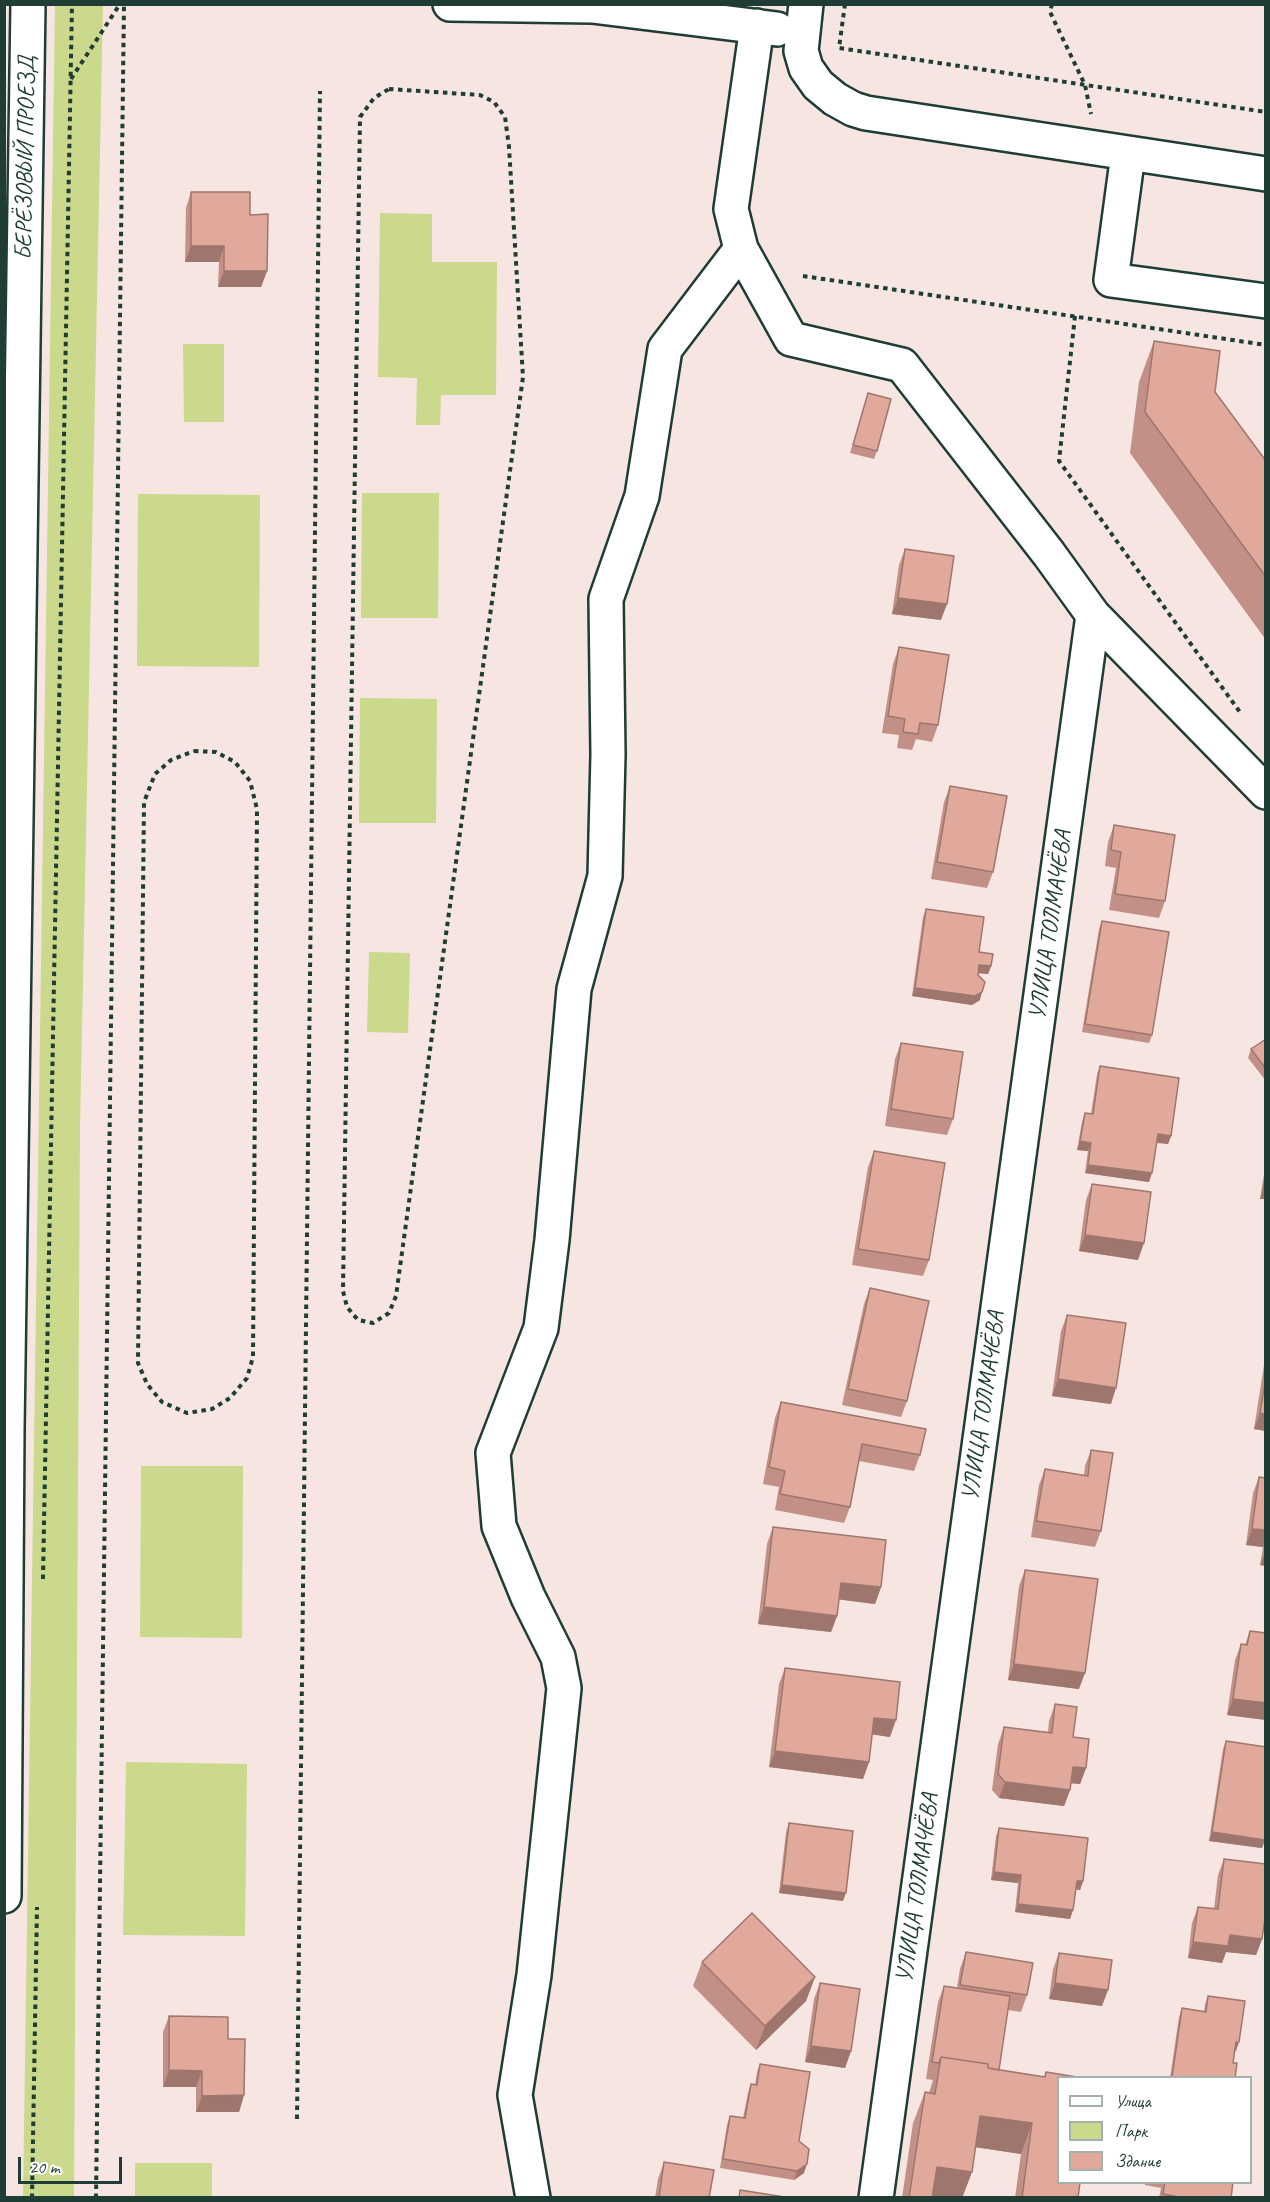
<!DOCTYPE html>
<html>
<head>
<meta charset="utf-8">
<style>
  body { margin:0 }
  #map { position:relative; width:1270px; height:2202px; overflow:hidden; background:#f6e5e1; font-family:Caveat,sans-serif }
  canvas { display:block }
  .frame { position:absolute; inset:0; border:6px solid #1f3d34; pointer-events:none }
  .legend { position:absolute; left:1057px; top:2076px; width:195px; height:108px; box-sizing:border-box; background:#fff; border:2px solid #a5b1ae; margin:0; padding:8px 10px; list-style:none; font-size:18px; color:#1f3d34 }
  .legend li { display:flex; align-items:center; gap:12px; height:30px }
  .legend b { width:30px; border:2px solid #a5b1ae }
  .scale { position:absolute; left:18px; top:2157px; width:104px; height:27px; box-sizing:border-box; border:3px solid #1f3d34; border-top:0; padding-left:8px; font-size:18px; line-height:21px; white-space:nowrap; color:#1f3d34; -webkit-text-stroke:4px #fff; paint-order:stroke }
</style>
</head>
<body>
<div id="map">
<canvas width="1270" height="2202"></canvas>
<div class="frame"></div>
<ul class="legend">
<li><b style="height:8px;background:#fff"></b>Улица</li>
<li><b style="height:16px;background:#cad98c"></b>Парк</li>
<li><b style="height:16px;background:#e1a89c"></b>Здание</li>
</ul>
<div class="scale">20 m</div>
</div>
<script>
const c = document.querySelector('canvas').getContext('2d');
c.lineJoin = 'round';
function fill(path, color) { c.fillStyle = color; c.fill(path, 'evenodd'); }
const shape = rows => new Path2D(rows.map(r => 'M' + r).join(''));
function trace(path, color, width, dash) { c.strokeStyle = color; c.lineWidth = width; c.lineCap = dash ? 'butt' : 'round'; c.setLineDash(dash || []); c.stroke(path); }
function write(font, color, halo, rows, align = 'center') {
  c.font = font + ' Caveat,sans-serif'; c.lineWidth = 4.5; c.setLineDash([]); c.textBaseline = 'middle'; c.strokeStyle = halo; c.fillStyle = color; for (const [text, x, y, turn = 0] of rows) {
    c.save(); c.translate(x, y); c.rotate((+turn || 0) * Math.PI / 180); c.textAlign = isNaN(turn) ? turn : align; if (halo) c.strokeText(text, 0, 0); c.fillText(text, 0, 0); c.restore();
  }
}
fill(shape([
  [103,4,80,1126,74,2197,23,2198,55,5],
  [380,213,432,214,432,262,497,262,496,395,441,395,440,425,416,425,417,378,378,377],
  [183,344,224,344,224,422,184,422],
  [362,493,439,493,438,618,361,618],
  [138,494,260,495,259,667,137,666],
  [360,698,437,699,436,823,359,823],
  [369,952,410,953,408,1033,367,1032],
  [141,1466,243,1466,242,1638,140,1637],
  [126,1762,247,1764,245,1936,123,1935],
  [135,2163,212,2163,212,2197,135,2197]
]), '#cad98c');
const minor = shape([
  [450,4,592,6,777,29],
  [806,4,801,51,806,68,818,85,835,99,853,109,866,113,1266,174],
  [1128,154,1111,280,1266,301],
  [741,249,791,339,902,365,1049,554,1093,615,1266,792],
  [4,1896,7,1428,28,4],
  [533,2198,515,2095,534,1975,564,1688,558,1657,528,1597,499,1526,493,1453,541,1328,552,1240,574,989,605,876,608,755,606,599,642,496,665,349,741,249,731,209,757,26],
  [876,2198,1093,615]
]);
trace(minor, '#1f3d34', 38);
trace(shape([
  [845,4,839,48,1266,112],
  [1052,4,1050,12,1085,85,1091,114],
  [71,79,120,4],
  [389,89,480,95,494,102,505,117,509,147,523,377,396,1296,389,1313,373,1323,358,1320,347,1307,343,1291,360,117,374,98,389,89],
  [803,276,1266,345],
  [1075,316,1059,461,1242,715],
  [194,751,216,752,235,762,250,781,257,809,253,1357,247,1378,230,1398,212,1409,187,1413,162,1402,147,1384,138,1363,144,802,155,774,171,760,194,751],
  [43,1579,72,4],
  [297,2119,320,91],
  [32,2198,37,1907],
  [96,2198,124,4]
]), '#1f3d34', 4, [4.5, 4.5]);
trace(minor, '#fff', 33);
fill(shape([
  [191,192,250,215,267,271,261,287,218,287,219,262,185,262,186,208],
  [1154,341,1215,392,1266,461,1266,640,1130,453,1139,382],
  [868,393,877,451,874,459,850,453],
  [905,549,941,620,892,614,899,565],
  [899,647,938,725,932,742,916,739,912,750,897,748,899,735,882,733,893,664],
  [950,786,993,872,987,888,931,879,944,802],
  [1114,825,1165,901,1159,918,1109,910,1116,868,1105,866,1108,842],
  [926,909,979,952,991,966,988,974,978,973,980,1000,972,1005,912,996,923,917],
  [1102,921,1152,1035,1149,1043,1082,1032,1099,929],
  [1266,1039,1266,1081,1248,1058,1251,1049],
  [901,1043,953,1119,947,1135,885,1126,895,1059],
  [1100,1066,1171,1136,1168,1144,1156,1143,1149,1182,1085,1173,1088,1151,1077,1150,1082,1122,1085,1113,1091,1114,1097,1074],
  [874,1151,929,1260,923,1276,852,1265,868,1167],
  [1266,1162,1266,1199,1260,1199],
  [1092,1184,1138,1260,1079,1251,1086,1200],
  [870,1288,907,1401,901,1417,842,1405,864,1304],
  [1067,1315,1111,1404,1052,1396,1061,1331],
  [1266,1360,1266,1431,1254,1429,1264,1365],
  [781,1402,920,1455,914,1471,859,1461,850,1507,844,1523,775,1510,779,1487,763,1484,775,1418],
  [1091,1450,1101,1531,1095,1547,1031,1537,1039,1485,1045,1469,1084,1475,1085,1466],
  [1259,1477,1266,1478,1266,1566,1260,1565,1263,1547,1246,1545,1253,1493],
  [773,1527,881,1587,875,1604,839,1599,837,1616,831,1632,758,1624,767,1544],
  [1025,1570,1079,1689,1008,1680,1019,1586],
  [1250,1631,1266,1633,1266,1720,1227,1715,1235,1660,1241,1644,1245,1645],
  [785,1668,890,1737,872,1734,869,1762,863,1779,769,1767,779,1684],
  [1055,1704,1086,1768,1080,1784,1071,1783,1070,1790,1064,1806,999,1798,992,1790,998,1744,1004,1727,1048,1732,1049,1721],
  [1226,1741,1265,1840,1262,1848,1209,1841,1223,1749],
  [789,1823,843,1901,779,1893,786,1832],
  [999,1828,1083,1881,1080,1890,1076,1889,1073,1910,1070,1919,1015,1912,1018,1883,991,1880,996,1836],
  [1224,1859,1266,1864,1266,1926,1263,1926,1262,1939,1256,1955,1226,1952,1222,1963,1188,1958,1192,1923,1198,1907,1214,1909,1218,1875],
  [966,1952,1027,1995,1021,2012,1008,2010,999,2070,1044,2077,1046,2072,1059,2078,1078,2198,1015,2198,1021,2154,975,2147,972,2172,962,2198,902,2198,913,2123,925,2092,929,2093,933,2080,926,2079,938,2002,944,1986,957,1988,960,1969],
  [1059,1953,1102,2006,1049,1999,1053,1969],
  [702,1962,815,1977,806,2001,756,2050,693,1986],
  [820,1983,851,2051,845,2068,805,2062,814,1999],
  [1208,1996,1236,2051,1234,2050,1233,2063,1235,2078,1170,2078,1179,2017,1182,2008,1204,2011,1205,2004],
  [169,2016,228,2039,244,2095,239,2112,196,2112,196,2087,163,2087,163,2032],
  [760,2064,799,2141,804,2173,794,2180,720,2168,727,2125,730,2116,743,2118,748,2093,751,2084,755,2085,757,2072],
  [664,2162,709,2198,655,2198,658,2179],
  [1145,2182,1233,2182,1231,2198,1159,2198,1161,2188,1145,2185]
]), '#c29086');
fill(shape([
  [191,246,224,246,219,262,185,262],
  [224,271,267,271,261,287,218,287],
  [898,598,947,604,941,620,892,614],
  [979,965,991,966,988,974,976,973],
  [915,988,982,992,980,1000,972,1005,912,996],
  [1158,1134,1171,1136,1168,1144,1155,1142],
  [1080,1141,1091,1143,1088,1151,1077,1150],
  [1088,1165,1152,1173,1149,1182,1085,1173],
  [1263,1190,1266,1191,1266,1199,1260,1199],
  [1085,1235,1144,1243,1138,1260,1079,1251],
  [1058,1379,1116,1388,1111,1404,1052,1396],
  [1260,1413,1266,1414,1266,1431,1254,1429],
  [1252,1529,1266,1530,1266,1540,1263,1547,1246,1545],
  [1266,1551,1266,1566,1260,1565],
  [841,1583,881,1587,875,1604,835,1599],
  [764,1607,837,1616,831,1632,758,1624],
  [1014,1664,1085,1673,1079,1689,1008,1680],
  [1233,1699,1266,1703,1266,1720,1227,1715],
  [874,1718,896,1720,890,1737,869,1734],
  [775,1751,869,1762,863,1779,769,1767],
  [1073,1767,1086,1768,1080,1784,1067,1783],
  [1005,1782,1070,1790,1064,1806,999,1798],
  [1212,1832,1265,1840,1262,1848,1209,1841],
  [994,1872,1021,1875,1018,1883,991,1880],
  [1077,1881,1083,1881,1080,1890,1074,1889],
  [782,1885,846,1893,843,1901,779,1893],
  [1018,1904,1073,1910,1070,1919,1015,1912],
  [1230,1935,1262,1939,1256,1955,1226,1952,1222,1963,1188,1958,1193,1942],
  [815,1977,806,2001,756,2050,765,2026],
  [1055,1983,1108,1990,1102,2006,1049,1999],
  [1236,2042,1239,2042,1236,2051,1233,2050],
  [811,2046,851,2051,845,2068,805,2062],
  [169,2070,202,2071,196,2087,163,2087],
  [244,2095,239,2112,196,2112,202,2096],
  [980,2116,1032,2123,1021,2154,968,2146],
  [807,2164,804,2173,794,2180,797,2171],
  [937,2167,972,2172,962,2198,926,2197]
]), '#9e766d');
const building = shape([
  [191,192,250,192,250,215,268,214,267,271,224,271,224,246,191,246,191,192],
  [1154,341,1220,351,1215,392,1266,461,1266,577,1145,412,1154,341],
  [868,393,891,399,877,451,853,445,868,393],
  [905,549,954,556,947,604,898,598,905,549],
  [899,647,949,655,938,725,920,723,918,734,903,732,905,719,888,716,899,647],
  [950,786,1007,796,993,872,937,862,950,786],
  [1114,825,1175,835,1165,901,1115,894,1121,852,1111,850,1114,825],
  [926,909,984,917,979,952,993,954,991,966,979,965,978,975,985,982,982,992,975,996,915,988,926,909],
  [1102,921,1169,932,1152,1035,1085,1024,1102,921],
  [1266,1039,1266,1069,1251,1049,1266,1039],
  [901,1043,963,1052,953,1119,891,1109,901,1043],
  [1100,1066,1179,1078,1171,1136,1158,1134,1152,1173,1088,1165,1091,1143,1080,1141,1085,1113,1093,1114,1100,1066],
  [874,1151,945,1163,929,1260,858,1249,874,1151],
  [1266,1174,1266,1191,1263,1190,1266,1174],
  [1092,1184,1151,1192,1144,1243,1085,1235,1092,1184],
  [870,1288,929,1301,907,1401,848,1389,870,1288],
  [1067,1315,1126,1323,1116,1388,1058,1379,1067,1315],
  [1266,1377,1266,1414,1260,1413,1266,1377],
  [781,1402,926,1429,920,1455,862,1444,850,1507,780,1494,785,1471,769,1467,781,1402],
  [1091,1450,1113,1453,1101,1531,1036,1521,1045,1469,1088,1476,1091,1450],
  [1259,1477,1266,1478,1266,1530,1252,1529,1259,1477],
  [773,1527,886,1540,881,1587,841,1583,837,1616,764,1607,773,1527],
  [1025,1570,1098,1579,1085,1673,1014,1664,1025,1570],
  [1250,1631,1266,1633,1266,1703,1233,1699,1241,1644,1247,1645,1250,1631],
  [785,1668,900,1682,896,1720,874,1718,869,1762,775,1751,785,1668],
  [1055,1704,1077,1707,1073,1737,1089,1739,1086,1768,1073,1767,1070,1790,1005,1782,998,1774,1004,1727,1052,1733,1055,1704],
  [1226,1741,1266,1747,1265,1840,1212,1832,1226,1741],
  [789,1823,853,1831,846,1893,782,1885,789,1823],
  [999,1828,1088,1838,1083,1881,1077,1881,1073,1910,1018,1904,1021,1875,994,1872,999,1828],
  [1224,1859,1266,1864,1266,1911,1262,1939,1230,1935,1228,1946,1193,1942,1198,1907,1218,1909,1224,1859],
  [752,1913,815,1977,765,2026,702,1962,752,1913],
  [966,1952,1033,1963,1027,1995,960,1985,966,1952],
  [1059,1953,1112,1960,1108,1990,1055,1983,1059,1953],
  [820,1983,860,1989,851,2051,811,2046,820,1983],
  [944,1986,1010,1996,999,2070,988,2068,988,2064,941,2057,939,2063,932,2062,944,1986],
  [1208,1996,1245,2001,1239,2042,1236,2042,1233,2063,1237,2063,1235,2078,1179,2078,1172,2077,1182,2008,1206,2012,1208,1996],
  [169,2016,228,2017,228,2039,245,2039,244,2095,202,2096,202,2071,169,2070,169,2016],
  [941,2057,988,2064,988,2068,1045,2077,1046,2072,1083,2078,1059,2078,1059,2182,1080,2182,1078,2198,1022,2198,1032,2123,980,2116,972,2172,937,2167,932,2198,909,2198,925,2092,935,2094,941,2057],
  [760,2064,810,2072,799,2141,809,2149,807,2164,797,2171,723,2159,730,2116,745,2118,751,2084,757,2085,760,2064],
  [664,2162,714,2170,709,2198,659,2198,664,2162],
  [1165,2182,1233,2182,1231,2198,1184,2198,1163,2194,1165,2182],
  [740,2190,791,2198,739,2198,740,2190]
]);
fill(building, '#e1a89c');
trace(building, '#9e766d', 1.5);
write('24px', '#1f3d34', '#fff', [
  ["БЕРЁЗОВЫЙ ПРОЕЗД",26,158,-89],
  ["УЛИЦА ТОЛМАЧЁВА",1051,925,-82],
  ["УЛИЦА ТОЛМАЧЁВА",984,1406,-82],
  ["УЛИЦА ТОЛМАЧЁВА",918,1888,-82]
]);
</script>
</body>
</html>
